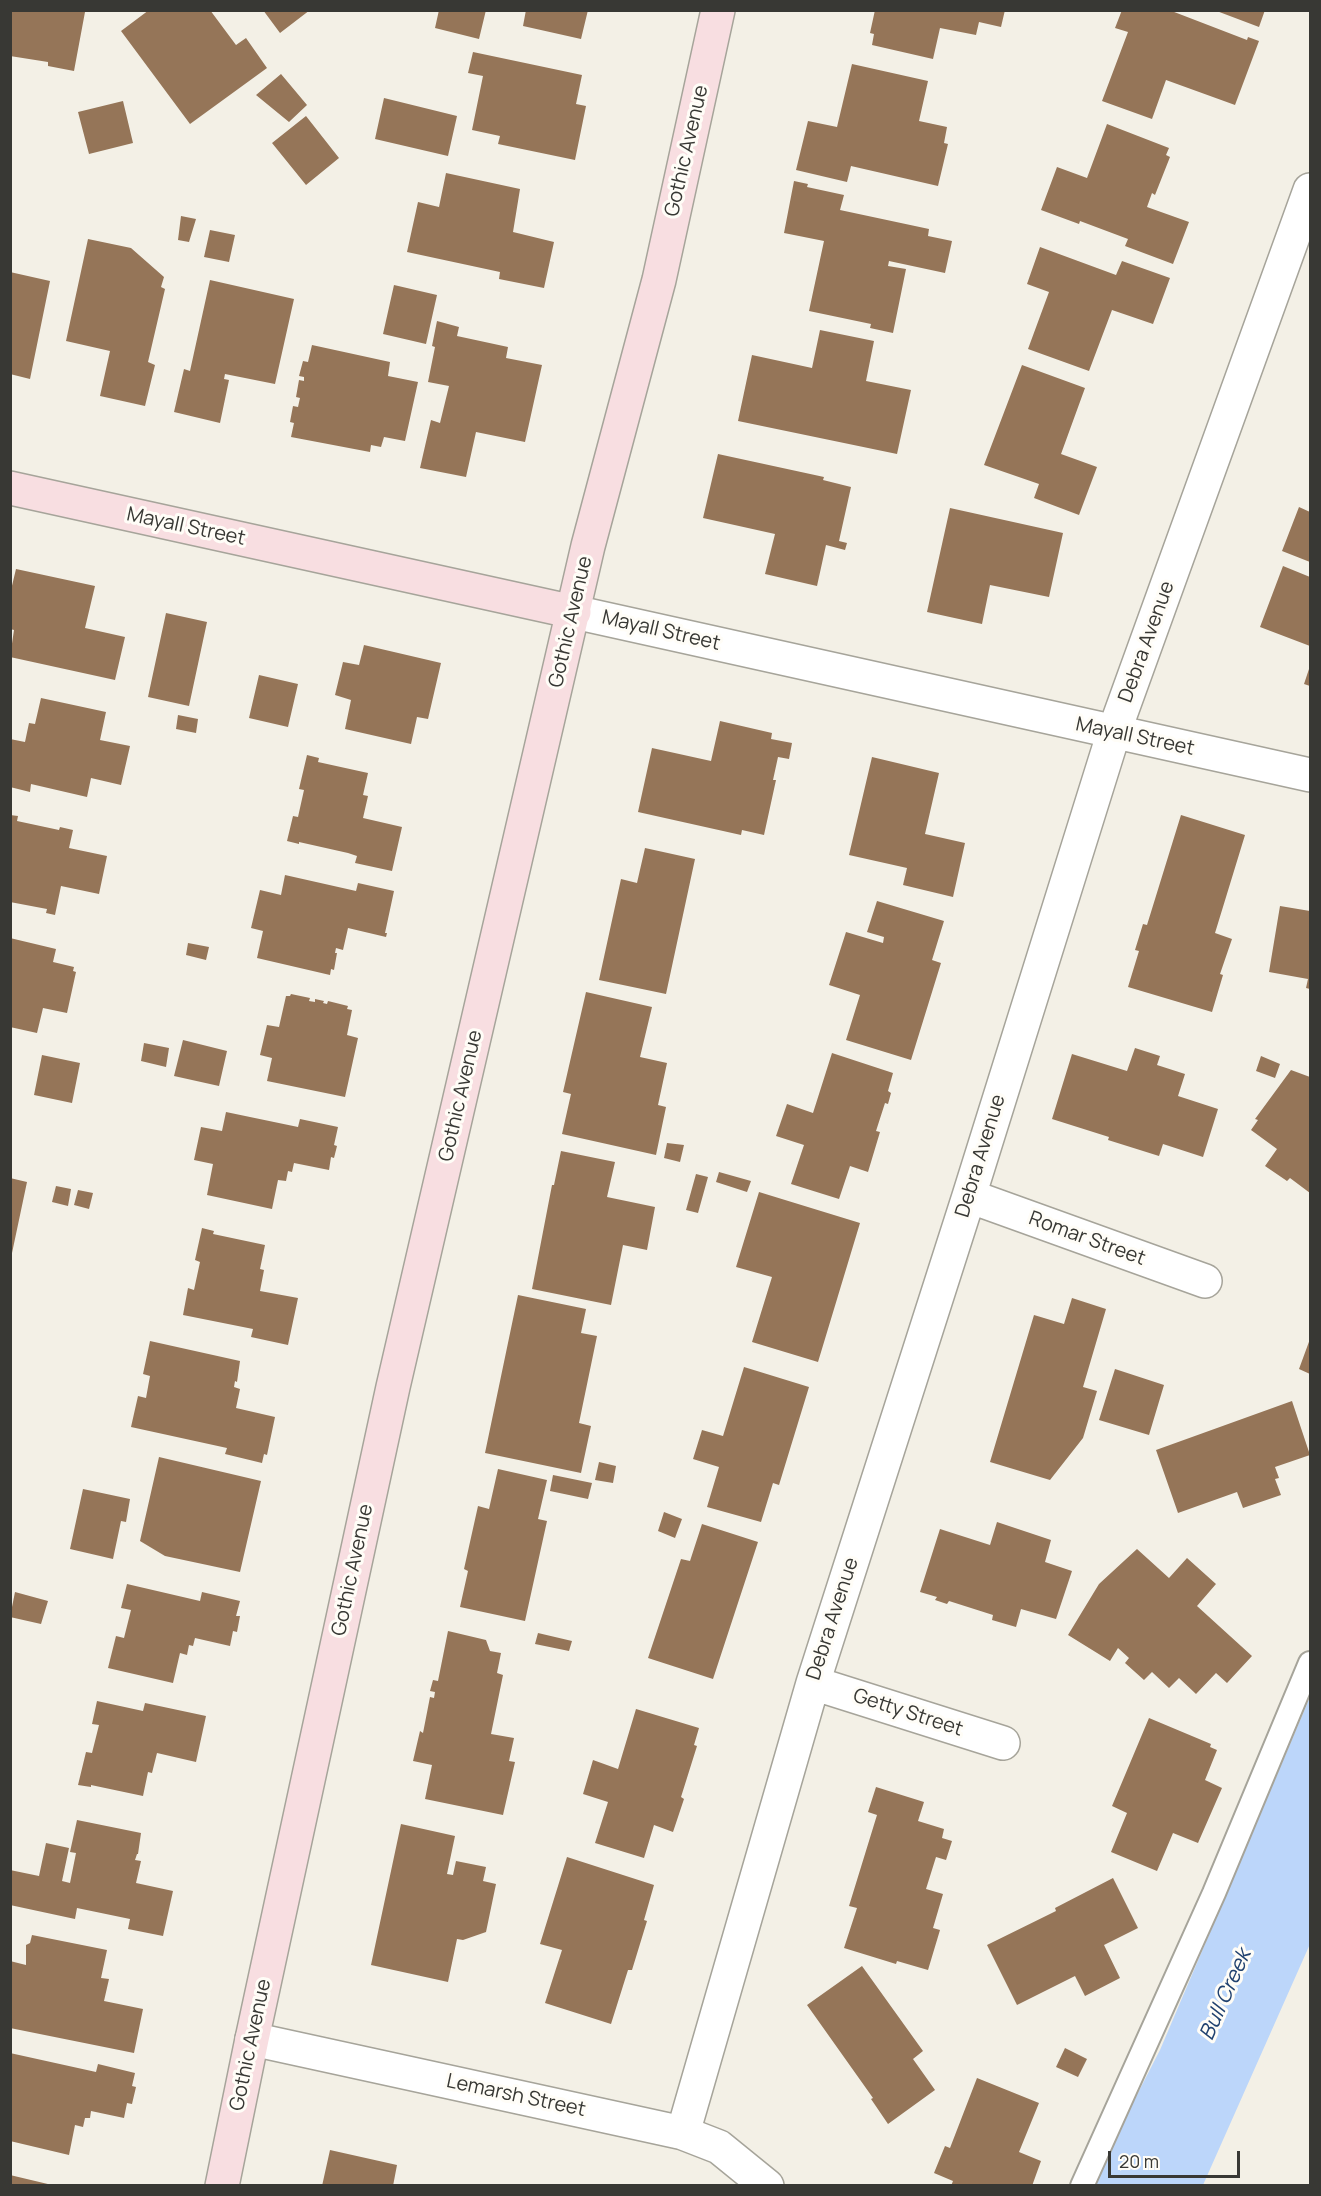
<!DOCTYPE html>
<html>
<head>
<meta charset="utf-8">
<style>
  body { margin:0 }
  #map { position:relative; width:1321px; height:2196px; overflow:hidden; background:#f3f0e6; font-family:Manrope,sans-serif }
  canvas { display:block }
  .frame { position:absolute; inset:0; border:12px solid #383834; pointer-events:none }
  .scale { position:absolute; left:1108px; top:2151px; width:132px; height:27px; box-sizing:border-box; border:3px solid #383834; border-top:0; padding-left:8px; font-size:18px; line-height:21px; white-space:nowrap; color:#383834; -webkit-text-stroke:4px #fffdf7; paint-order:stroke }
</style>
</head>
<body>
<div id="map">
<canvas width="1321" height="2196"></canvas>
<div class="frame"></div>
<div class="scale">20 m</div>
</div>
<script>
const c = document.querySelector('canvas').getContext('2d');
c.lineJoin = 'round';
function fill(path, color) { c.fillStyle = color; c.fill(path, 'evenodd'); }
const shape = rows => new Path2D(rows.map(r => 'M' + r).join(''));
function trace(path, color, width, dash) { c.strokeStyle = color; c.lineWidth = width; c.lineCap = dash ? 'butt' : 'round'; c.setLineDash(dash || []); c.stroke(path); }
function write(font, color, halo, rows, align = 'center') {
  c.font = font + ' Manrope,sans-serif'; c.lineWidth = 6; c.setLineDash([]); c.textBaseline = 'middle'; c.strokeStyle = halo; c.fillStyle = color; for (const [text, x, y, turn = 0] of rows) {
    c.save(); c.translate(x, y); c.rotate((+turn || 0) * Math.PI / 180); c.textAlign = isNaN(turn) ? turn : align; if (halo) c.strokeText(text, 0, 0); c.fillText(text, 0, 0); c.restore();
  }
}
fill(shape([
  [1310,1697,1310,1944,1203,2185,1090,2186,1160,2050]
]), '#bcd6fa');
fill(shape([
  [10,10,85,12,74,71,48,66,48,62,10,56],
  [149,10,210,10,236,45,246,38,267,68,190,124,121,31],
  [263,10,310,10,280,33],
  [439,10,486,10,479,39,435,28],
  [526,10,588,10,581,39,523,26],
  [875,10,1005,10,1001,27,979,22,976,35,940,28,933,59,872,45,874,34,870,33],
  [1122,10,1169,10,1247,40,1248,37,1259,41,1235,105,1166,80,1152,119,1102,101,1128,32,1115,28],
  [1214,10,1265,10,1259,27],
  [473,52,582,75,576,104,586,106,575,160,498,144,500,136,472,130,483,76,468,73],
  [852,64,928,81,919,121,947,127,944,143,948,144,938,186,851,166,847,182,796,170,808,121,837,127],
  [281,74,307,105,289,122,256,95],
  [384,98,457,116,448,156,375,139],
  [123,101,133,143,89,154,78,112],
  [306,116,339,158,306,185,272,143],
  [1107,124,1169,148,1166,155,1170,157,1155,195,1152,193,1147,207,1189,222,1173,264,1125,246,1128,239,1080,221,1079,224,1041,210,1057,167,1087,178],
  [446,173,520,189,513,232,554,242,544,288,499,279,500,272,407,252,418,202,439,207],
  [794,181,808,184,807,187,844,195,840,210,929,229,928,236,952,241,945,273,889,261,888,266,906,269,893,333,870,328,871,324,809,311,824,241,784,233],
  [181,216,196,219,189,242,178,240],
  [210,230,235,235,229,262,204,257],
  [88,239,131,248,164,277,161,287,165,289,148,362,155,365,145,406,100,396,110,351,66,341],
  [1040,247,1116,275,1122,261,1170,278,1153,324,1112,310,1089,371,1028,349,1049,292,1027,284],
  [10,272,50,281,30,379,10,374],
  [210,280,294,299,275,384,225,374,224,379,229,380,220,423,174,412,184,369,190,371],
  [394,285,437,295,426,344,383,334],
  [437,321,459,327,457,336,508,347,506,358,542,365,525,442,476,432,466,477,420,468,431,420,440,423,449,386,428,382,435,347,432,346],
  [820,330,874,341,866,381,911,390,897,454,738,421,752,355,812,368],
  [312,345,390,362,388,376,418,382,405,441,384,437,381,447,371,445,370,452,291,437,294,423,290,422,293,406,298,407,300,398,296,397,299,380,304,381,304,377,299,376,303,361,308,362],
  [1022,365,1085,388,1061,454,1097,467,1079,515,1034,498,1039,484,984,465],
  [718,454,824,477,823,480,851,487,839,541,847,543,845,550,826,545,817,586,765,574,775,534,703,518],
  [1299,507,1310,512,1310,562,1282,551],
  [950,508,1063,533,1049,597,990,585,982,624,927,612],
  [1283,566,1310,577,1310,646,1260,627],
  [16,569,95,586,85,628,125,637,115,680,10,657,14,630,10,629,10,594],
  [166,613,207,622,189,706,148,697],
  [364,645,441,663,428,719,417,717,411,744,345,729,351,700,335,695,343,662,359,665],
  [1310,666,1310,686,1304,684],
  [259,675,298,684,288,727,249,718],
  [41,698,106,712,100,740,130,746,121,785,91,778,87,797,31,784,30,792,10,787,10,739,25,742,29,723,35,724],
  [178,715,198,719,196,733,176,729],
  [720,721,772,733,771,739,792,743,789,759,778,757,773,780,776,780,764,835,742,830,741,835,638,812,652,748,711,761],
  [307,755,319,758,318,762,368,773,363,795,368,796,363,818,402,827,392,871,355,863,357,856,348,853,299,842,299,844,287,841,293,816,298,817,304,790,299,789],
  [872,757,939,773,925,834,965,843,953,897,903,885,907,868,849,855],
  [10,815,18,816,17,821,59,830,60,827,73,830,69,848,107,856,99,894,61,886,55,915,46,913,47,909,10,902],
  [1181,815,1245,835,1215,933,1232,939,1220,974,1223,975,1212,1012,1128,987,1139,951,1135,950,1143,924,1147,925],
  [645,848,695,859,666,994,599,980,621,879,637,883],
  [285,875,356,891,358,883,394,891,385,933,387,933,386,937,348,928,343,950,336,948,335,953,337,953,334,970,331,969,330,975,257,958,263,931,251,928,260,890,281,895],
  [877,901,944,921,932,960,941,963,911,1060,846,1040,860,995,829,985,846,932,883,943,884,937,867,932],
  [1280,906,1310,911,1310,989,1306,988,1308,979,1269,972],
  [10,938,56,949,53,962,74,967,73,971,76,972,67,1013,43,1008,37,1033,10,1027],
  [188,943,209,947,206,960,186,955],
  [586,992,652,1007,640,1057,667,1063,658,1105,666,1107,656,1155,562,1134,571,1094,563,1092],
  [291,994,310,998,309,1001,315,1002,315,999,324,1001,323,1003,327,1004,328,1001,348,1006,347,1009,352,1010,347,1035,358,1038,345,1097,267,1081,272,1058,260,1055,267,1025,279,1027,286,996,290,996],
  [183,1040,227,1051,219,1086,174,1076],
  [144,1043,169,1048,166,1067,141,1061],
  [1135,1048,1160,1056,1157,1065,1185,1074,1178,1096,1218,1109,1203,1157,1163,1144,1159,1156,1108,1140,1109,1137,1052,1119,1072,1054,1127,1071],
  [832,1053,893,1073,888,1091,891,1093,888,1104,885,1103,876,1131,880,1132,868,1172,850,1166,839,1199,791,1184,804,1145,776,1136,787,1104,813,1113],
  [42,1055,80,1063,72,1103,34,1095],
  [1261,1056,1280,1064,1275,1078,1256,1071],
  [1291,1070,1310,1077,1310,1193,1290,1178,1287,1181,1265,1166,1277,1149,1251,1130,1258,1120,1255,1119],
  [226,1112,298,1127,300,1119,338,1127,334,1145,337,1146,334,1158,331,1157,329,1170,294,1163,292,1172,288,1171,286,1181,278,1180,272,1209,207,1195,213,1164,194,1160,201,1127,222,1131],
  [667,1143,684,1145,680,1162,664,1158],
  [561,1151,615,1162,607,1197,655,1207,647,1250,623,1245,611,1305,532,1289,552,1185,554,1185],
  [719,1172,751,1181,747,1192,716,1182],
  [696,1174,708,1177,698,1213,686,1210],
  [10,1178,27,1182,12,1253,10,1253],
  [56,1186,71,1189,68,1206,52,1202],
  [78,1190,93,1193,89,1209,74,1205],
  [759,1192,860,1223,818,1362,752,1342,772,1277,736,1267],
  [202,1228,214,1231,213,1234,265,1245,260,1269,264,1270,260,1291,298,1298,288,1345,251,1337,253,1329,183,1315,188,1288,194,1290,200,1262,195,1260],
  [518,1295,586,1309,581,1333,597,1336,579,1423,591,1426,581,1473,485,1453],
  [1072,1298,1106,1309,1083,1387,1097,1391,1083,1438,1050,1480,990,1462,1034,1315,1064,1324],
  [1310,1339,1310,1374,1299,1369],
  [150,1341,240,1361,237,1382,235,1381,234,1387,240,1389,236,1408,275,1417,267,1455,264,1454,262,1463,225,1454,227,1448,131,1427,138,1396,146,1398,150,1376,143,1374],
  [744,1367,809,1387,779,1485,773,1483,761,1522,707,1507,719,1467,693,1459,702,1430,723,1436],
  [1115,1369,1164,1385,1149,1435,1099,1420],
  [1292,1401,1310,1455,1275,1467,1279,1478,1275,1479,1281,1495,1243,1508,1237,1492,1178,1513,1156,1450],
  [159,1457,261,1481,240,1572,165,1556,140,1541],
  [599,1462,616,1466,613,1483,595,1480],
  [498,1469,547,1480,538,1519,547,1521,525,1621,460,1607,468,1571,464,1569,478,1506,489,1509],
  [553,1475,592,1483,588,1499,550,1491],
  [83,1489,130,1499,126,1522,121,1521,113,1559,70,1549],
  [664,1512,682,1519,675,1538,658,1531],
  [997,1522,1051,1540,1045,1562,1072,1571,1056,1619,1021,1609,1016,1627,992,1620,993,1615,949,1601,947,1604,935,1600,937,1597,920,1592,940,1529,990,1545],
  [702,1524,758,1542,713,1679,648,1658,681,1559,690,1561],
  [1137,1549,1169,1578,1187,1558,1216,1584,1197,1606,1252,1656,1227,1683,1216,1673,1196,1694,1179,1678,1169,1688,1152,1672,1144,1680,1125,1663,1129,1658,1118,1648,1110,1661,1068,1635,1099,1584],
  [127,1584,200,1601,202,1592,240,1601,236,1616,240,1616,237,1632,233,1631,230,1646,195,1638,193,1646,189,1645,187,1655,180,1653,173,1683,108,1668,116,1636,124,1638,131,1610,121,1608],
  [15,1592,48,1601,41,1624,10,1617],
  [448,1631,486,1640,490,1651,501,1653,497,1673,503,1675,491,1734,514,1738,509,1761,515,1762,503,1815,425,1799,432,1765,413,1761,420,1731,423,1733,430,1697,434,1698,435,1692,430,1691,433,1680,438,1681],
  [538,1633,572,1641,569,1651,535,1644],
  [97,1701,143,1711,145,1703,206,1716,196,1762,157,1753,152,1773,148,1772,143,1796,91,1785,91,1787,78,1785,86,1752,92,1753,99,1725,92,1724],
  [636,1709,699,1728,694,1745,697,1746,681,1797,684,1799,673,1832,654,1825,644,1858,595,1843,608,1802,583,1794,593,1760,618,1769],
  [1149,1718,1211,1744,1210,1747,1217,1750,1205,1780,1222,1788,1198,1843,1173,1833,1157,1871,1111,1852,1127,1813,1112,1806],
  [876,1787,924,1802,918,1821,944,1829,942,1838,952,1841,946,1860,936,1857,926,1889,943,1894,933,1928,940,1930,928,1970,897,1961,896,1964,844,1948,857,1908,849,1906,877,1815,868,1812],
  [77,1820,141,1833,138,1854,137,1854,135,1860,141,1861,136,1883,173,1891,163,1936,128,1929,130,1919,77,1908,75,1919,10,1905,10,1870,39,1876,46,1843,69,1848,62,1881,70,1883,76,1853,70,1852],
  [401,1824,455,1836,447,1874,453,1875,456,1861,486,1867,483,1881,496,1884,486,1932,463,1940,457,1939,448,1982,371,1965],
  [567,1857,654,1885,644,1920,647,1921,632,1970,628,1970,611,2024,545,2003,562,1950,540,1944],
  [1113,1878,1138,1928,1104,1945,1120,1978,1085,1996,1075,1976,1017,2005,987,1945,1056,1911,1055,1908],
  [32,1935,107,1950,101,1978,109,1979,104,2001,143,2009,134,2053,10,2028,10,1961,26,1965,26,1945,30,1943],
  [862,1966,923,2051,913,2059,935,2090,888,2124,871,2099,873,2098,807,2005],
  [1065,2048,1087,2059,1078,2077,1056,2067],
  [10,2053,96,2072,98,2064,135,2073,132,2086,136,2087,132,2104,127,2103,124,2118,91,2111,90,2118,85,2118,83,2127,75,2125,69,2155,10,2141],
  [977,2078,1039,2103,1019,2152,1041,2161,1032,2186,951,2186,953,2181,934,2173,945,2146,950,2148],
  [330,2150,397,2165,393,2186,322,2186],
  [10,2175,52,2185,51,2186,10,2186]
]), '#957558');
const lane = shape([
  [1082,2186,1214,1893,1310,1663]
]);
const street = shape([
  [574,612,1310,775],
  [969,1196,1205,1281],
  [813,1683,1003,1743],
  [252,2039,683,2133,719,2147,767,2186],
  [683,2133,813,1683,969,1196,1114,732,1310,190]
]);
const secondary = shape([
  [10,488,574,612],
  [222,2186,252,2039,393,1387,588,546,659,280,718,10]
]);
trace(lane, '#a6a49a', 26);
trace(street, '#a6a49a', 36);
trace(secondary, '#a6a49a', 36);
trace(lane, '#fff', 22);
trace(street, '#fff', 33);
trace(secondary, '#f8dee1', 33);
write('20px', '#383834', '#fffdf7', [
  ["Gothic Avenue",687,151,-77],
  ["Mayall Street",186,527,12],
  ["Gothic Avenue",571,622,-77],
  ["Mayall Street",661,631,13],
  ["Debra Avenue",1147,642,-70],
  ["Mayall Street",1135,737,12],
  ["Gothic Avenue",461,1096,-77],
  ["Debra Avenue",981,1156,-73],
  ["Romar Street",1087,1239,20],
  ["Gothic Avenue",353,1570,-78],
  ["Debra Avenue",833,1619,-72],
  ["Getty Street",908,1713,18],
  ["Gothic Avenue",251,2045,-78],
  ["Lemarsh Street",516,2096,12]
]);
write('italic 21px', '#214270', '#fffdf7', [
  ["Bull Creek",1226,1995,-66]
]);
</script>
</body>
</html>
